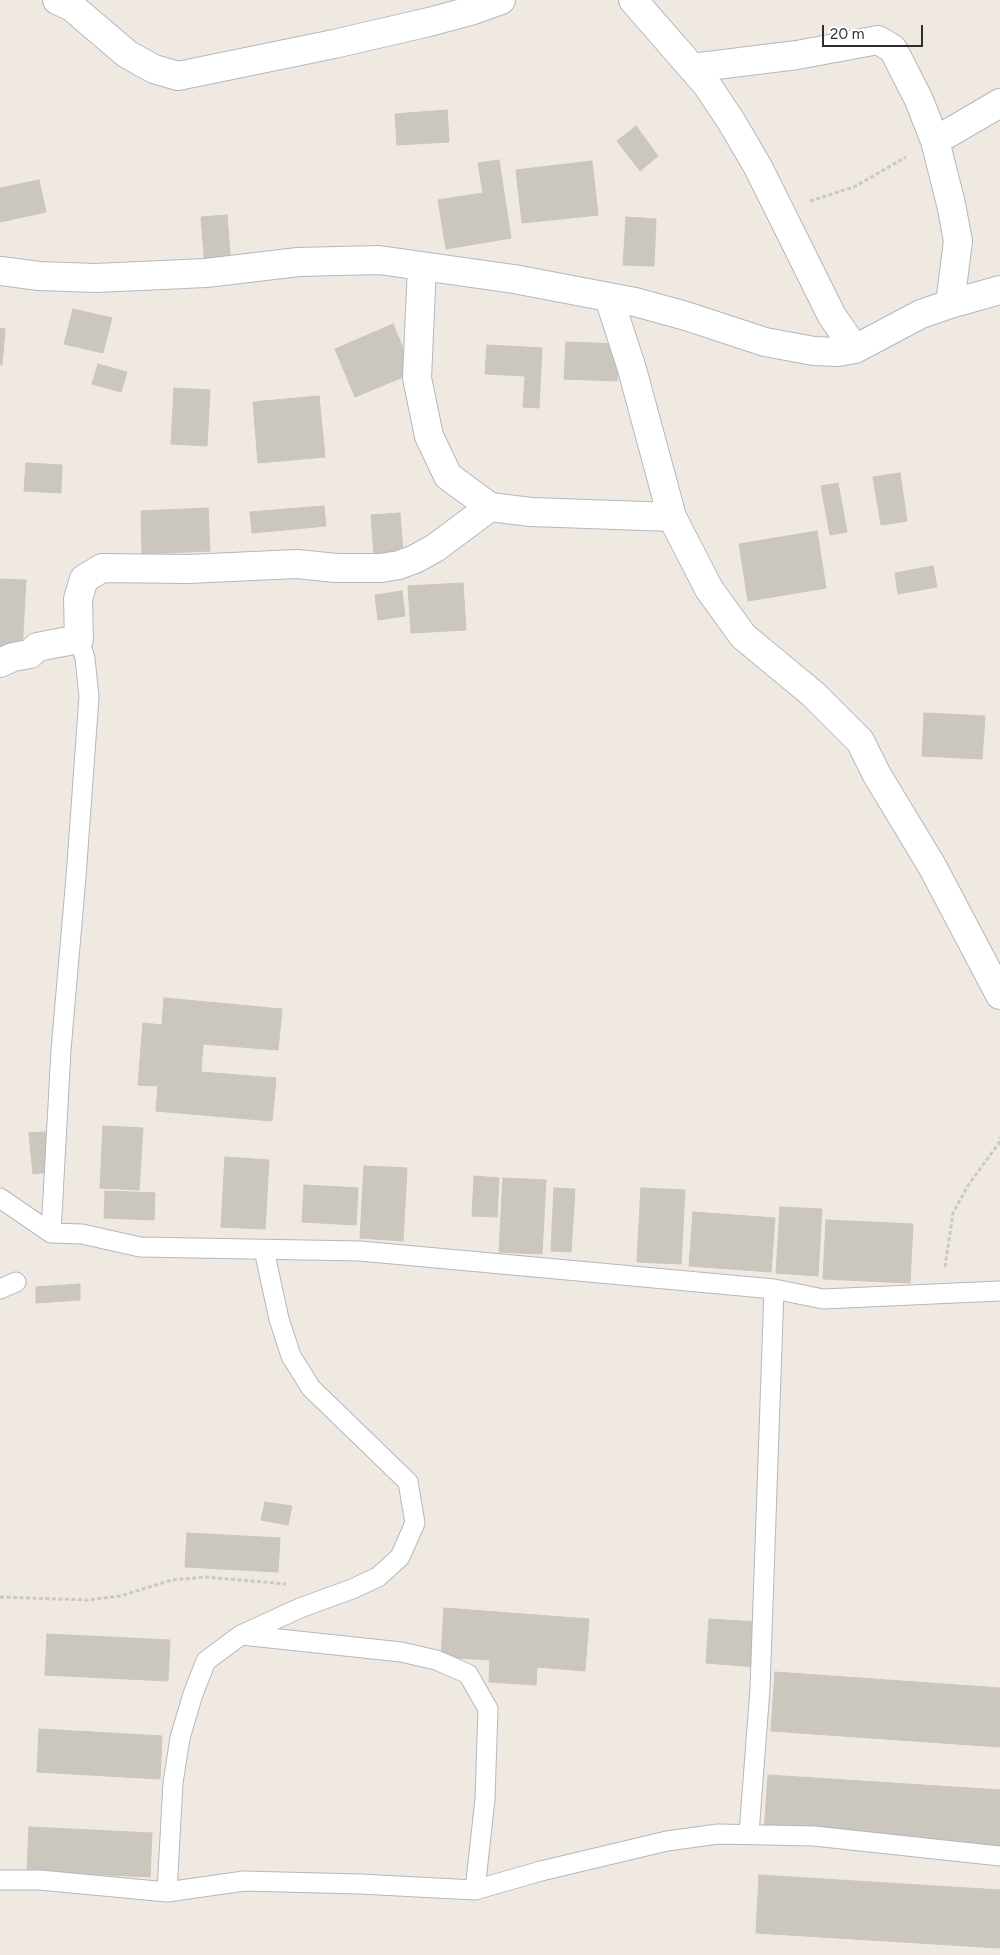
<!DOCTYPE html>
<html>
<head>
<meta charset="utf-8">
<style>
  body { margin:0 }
  #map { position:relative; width:1000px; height:1955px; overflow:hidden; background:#efe9e1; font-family:Figtree,sans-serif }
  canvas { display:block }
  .scale { position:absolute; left:822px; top:25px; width:101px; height:22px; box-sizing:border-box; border:2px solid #2e2e2e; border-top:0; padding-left:6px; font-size:15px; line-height:18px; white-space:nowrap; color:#2e2e2e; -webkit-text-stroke:4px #fff; paint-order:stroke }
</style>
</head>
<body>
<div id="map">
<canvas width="1000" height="1955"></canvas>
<div class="scale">20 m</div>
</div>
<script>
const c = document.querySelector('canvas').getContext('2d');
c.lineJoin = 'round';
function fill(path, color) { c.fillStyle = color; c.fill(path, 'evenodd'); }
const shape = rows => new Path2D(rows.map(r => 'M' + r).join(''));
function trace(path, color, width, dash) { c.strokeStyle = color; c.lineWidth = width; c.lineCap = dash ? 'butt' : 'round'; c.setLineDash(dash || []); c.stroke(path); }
const building = shape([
  [447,110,449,142,397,145,395,114,447,110],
  [636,126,658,156,640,171,617,141,636,126],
  [499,160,511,238,446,249,438,200,483,193,478,163,499,160],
  [592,161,598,215,522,223,516,170,592,161],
  [39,180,46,212,0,222,0,188,39,180],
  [227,215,231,266,205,268,201,217,227,215],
  [626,217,656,219,654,266,623,265,626,217],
  [73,309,112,318,103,353,64,344,73,309],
  [393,324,413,373,355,397,335,349,393,324],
  [0,328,5,329,2,365,0,364,0,328],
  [566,342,619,344,617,381,564,379,566,342],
  [487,345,542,348,539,408,523,407,525,376,485,374,487,345],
  [98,364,127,372,121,392,92,384,98,364],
  [174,388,210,390,207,446,171,444,174,388],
  [319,396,325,457,258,463,253,402,319,396],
  [26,463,62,465,61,493,24,491,26,463],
  [900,473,907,521,881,525,873,477,900,473],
  [838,483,847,532,830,535,821,486,838,483],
  [324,506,326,526,252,533,250,512,324,506],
  [208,508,210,551,142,554,141,511,208,508],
  [400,513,403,554,374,556,371,515,400,513],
  [817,531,826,588,748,601,739,544,817,531],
  [933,566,937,587,898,594,895,573,933,566],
  [0,579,26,580,22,650,0,649,0,579],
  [463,583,466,630,411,633,408,586,463,583],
  [402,591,405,616,378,620,375,595,402,591],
  [924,713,985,716,982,759,922,756,924,713],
  [164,998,282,1009,278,1050,203,1044,201,1072,276,1078,272,1121,156,1111,158,1086,138,1085,143,1023,162,1025,164,998],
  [103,1126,143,1128,139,1190,100,1188,103,1126],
  [45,1132,49,1172,33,1174,29,1133,45,1132],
  [225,1157,269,1160,265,1229,221,1227,225,1157],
  [364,1166,407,1168,403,1241,360,1238,364,1166],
  [474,1176,499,1178,497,1217,472,1216,474,1176],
  [503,1178,546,1180,542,1254,499,1252,503,1178],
  [304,1185,358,1188,356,1225,302,1222,304,1185],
  [554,1188,575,1189,571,1252,551,1251,554,1188],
  [641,1188,685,1190,681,1264,637,1262,641,1188],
  [105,1191,155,1193,154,1220,104,1218,105,1191],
  [780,1207,822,1209,818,1276,776,1273,780,1207],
  [693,1212,775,1218,771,1272,689,1266,693,1212],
  [826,1220,913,1224,910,1283,823,1279,826,1220],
  [80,1284,80,1300,36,1303,36,1287,80,1284],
  [265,1502,292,1506,288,1525,261,1520,265,1502],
  [187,1533,280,1538,278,1572,185,1567,187,1533],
  [444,1608,589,1619,585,1671,537,1667,536,1685,489,1682,490,1660,441,1657,444,1608],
  [709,1619,758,1622,756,1667,706,1663,709,1619],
  [47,1634,170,1640,168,1681,45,1675,47,1634],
  [775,1672,1000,1688,1000,1747,771,1731,775,1672],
  [39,1729,162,1736,160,1779,37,1772,39,1729],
  [768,1775,1000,1790,1000,1848,764,1833,768,1775],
  [29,1827,152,1833,150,1877,27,1871,29,1827],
  [759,1875,1000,1890,1000,1948,756,1933,759,1875]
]);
fill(building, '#cbc7bf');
trace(building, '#cbc5ba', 1);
const service = shape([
  [0,1198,51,1233,82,1234,140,1247,360,1251,774,1289,823,1299,1000,1291],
  [51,1233,61,1050,76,877,89,697,85,658,79,639],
  [0,1289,16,1282],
  [242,1635,401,1652,436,1660,468,1674,488,1709,485,1799,475,1890],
  [749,1833,760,1689,774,1289],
  [0,1880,40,1880,167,1892,244,1881,360,1884,475,1890,541,1871,667,1841,718,1834,814,1836,1000,1856],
  [167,1892,173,1783,180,1738,193,1694,206,1661,241,1635,300,1608,352,1589,378,1577,400,1557,415,1523,408,1482,311,1388,291,1356,279,1319,264,1250]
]);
const minor = shape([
  [57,0,72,7,127,54,154,69,178,76,334,44,429,22,470,11,501,0],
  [633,0,707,85,731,121,758,167,832,316,855,349],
  [692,68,797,55,878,40,893,49,919,100,935,141,951,204,958,241,950,304],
  [935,141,1000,103],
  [422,266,417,378,429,436,448,476,490,507,531,512,672,517],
  [0,271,39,276,96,278,206,273,298,262,379,260,514,279,635,302,686,316,765,342,814,351,838,352,855,349,921,314,950,304,1000,290],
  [609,298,632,369,672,517,709,589,743,636,813,694,860,741,877,775,932,866,1000,995],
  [0,663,13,657,30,654,37,647,79,639,78,599,84,579,102,568,188,569,297,564,336,568,381,568,399,565,415,559,435,548,490,507]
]);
trace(service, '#b4b7c1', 21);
trace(minor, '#b4b7c1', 30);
trace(shape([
  [810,201,854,187,906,157],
  [945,1267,953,1213,969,1184,999,1143,1000,1137],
  [0,1597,88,1600,120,1596,172,1580,206,1577,286,1584]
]), '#c9c9c9', 3, [4, 2.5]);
trace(service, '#fff', 19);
trace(minor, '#fff', 28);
</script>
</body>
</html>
